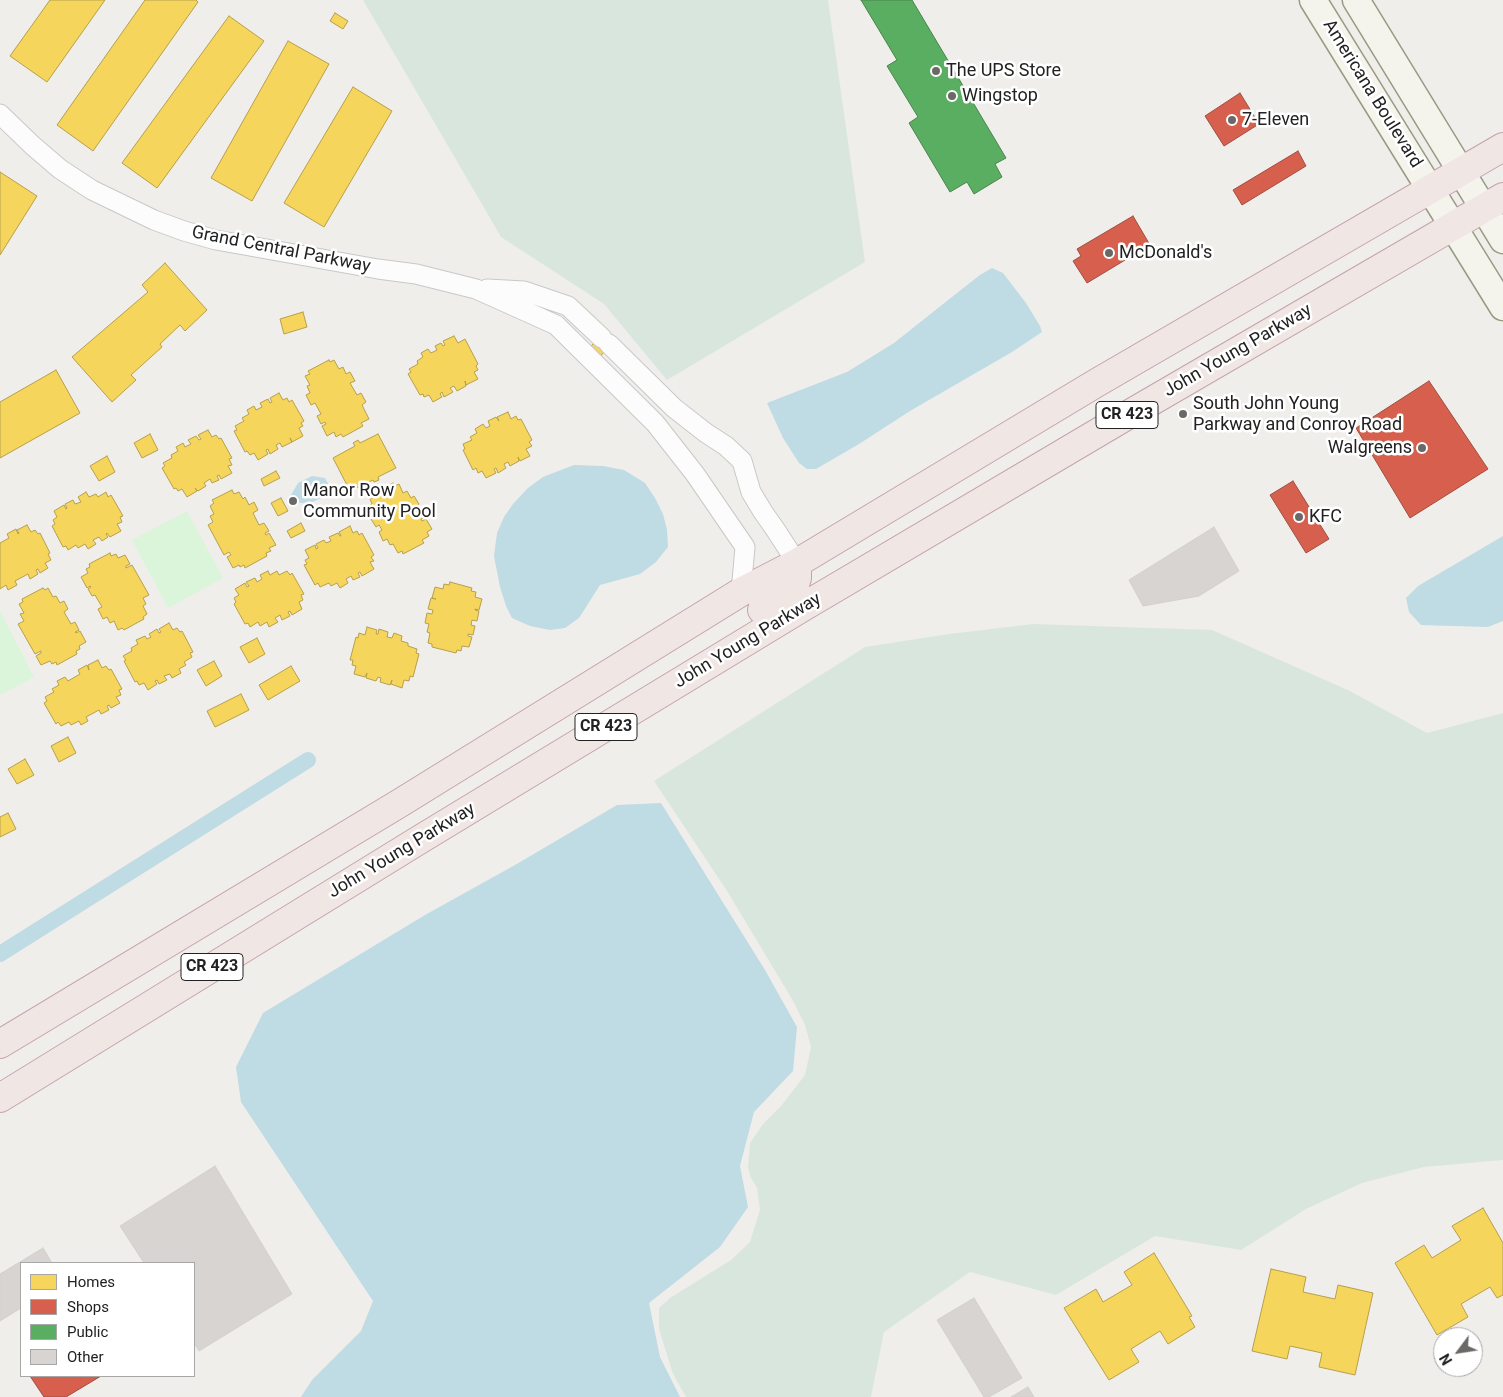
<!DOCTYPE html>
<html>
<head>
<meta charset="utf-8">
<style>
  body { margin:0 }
  #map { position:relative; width:1503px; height:1397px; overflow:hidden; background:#f0eeeb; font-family:Roboto,sans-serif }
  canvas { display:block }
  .legend { position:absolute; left:20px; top:1262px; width:175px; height:115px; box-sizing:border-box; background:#fff; border:1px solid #a7a7a7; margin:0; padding:6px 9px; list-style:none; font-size:15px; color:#222 }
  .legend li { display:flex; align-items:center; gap:10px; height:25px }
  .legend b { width:25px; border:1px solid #a7a7a7 }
  .north { position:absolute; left:1433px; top:1327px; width:50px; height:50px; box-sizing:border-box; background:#fff; border:1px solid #a7a7a7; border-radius:50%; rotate:239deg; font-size:14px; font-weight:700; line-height:20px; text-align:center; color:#222 }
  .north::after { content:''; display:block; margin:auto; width:18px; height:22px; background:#6a6968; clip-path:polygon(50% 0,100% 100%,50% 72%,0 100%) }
</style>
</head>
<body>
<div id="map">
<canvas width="1503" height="1397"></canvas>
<ul class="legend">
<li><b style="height:14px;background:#f6d55c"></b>Homes</li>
<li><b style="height:14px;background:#d6604d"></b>Shops</li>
<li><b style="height:14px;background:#5aae61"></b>Public</li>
<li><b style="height:14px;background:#d7d4d2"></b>Other</li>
</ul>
<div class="north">N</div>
</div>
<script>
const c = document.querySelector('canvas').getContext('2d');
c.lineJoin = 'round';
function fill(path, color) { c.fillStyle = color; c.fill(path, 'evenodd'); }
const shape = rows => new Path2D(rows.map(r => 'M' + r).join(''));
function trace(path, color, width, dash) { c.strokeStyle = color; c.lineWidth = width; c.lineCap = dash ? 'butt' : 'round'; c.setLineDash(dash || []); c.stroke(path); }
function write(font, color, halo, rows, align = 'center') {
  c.font = font + ' Roboto,sans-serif'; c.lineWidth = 5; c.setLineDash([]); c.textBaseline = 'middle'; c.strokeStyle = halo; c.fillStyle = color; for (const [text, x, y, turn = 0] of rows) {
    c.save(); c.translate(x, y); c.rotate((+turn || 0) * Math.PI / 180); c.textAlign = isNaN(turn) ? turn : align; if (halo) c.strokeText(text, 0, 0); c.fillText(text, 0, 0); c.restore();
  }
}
fill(shape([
  [363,0,828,0,865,262,667,380,604,304,501,237],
  [1033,624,1212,630,1350,691,1427,733,1503,713,1503,1160,1424,1167,1362,1183,1306,1209,1241,1250,1155,1236,1056,1295,970,1272,884,1332,871,1397,686,1397,673,1374,659,1329,659,1308,670,1298,731,1260,750,1242,760,1210,757,1188,751,1178,748,1168,750,1143,763,1124,781,1106,805,1075,811,1047,805,1025,792,999,727,891,654,781,865,647,949,634]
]), '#d9e6de');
fill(shape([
  [187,511,223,578,168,608,132,540],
  [0,611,34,677,0,695]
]), '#daf5da');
fill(shape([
  [992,268,1003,273,1026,303,1040,326,1042,332,1012,352,910,411,859,444,816,469,807,469,799,463,783,438,767,403,847,372,894,343,962,289,980,275],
  [574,465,603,466,624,470,645,483,655,498,663,514,667,530,668,547,656,562,640,574,600,585,579,618,565,628,550,630,530,626,512,618,506,606,500,587,494,556,497,533,504,517,513,504,528,488,543,477],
  [312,476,325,478,329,485,321,498,309,504,295,502,291,495,298,483],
  [1503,536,1503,621,1488,627,1421,625,1409,612,1406,598,1418,586],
  [661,803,765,970,797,1027,793,1071,754,1112,740,1166,748,1207,720,1247,649,1303,660,1357,680,1397,301,1397,312,1380,361,1331,373,1301,241,1102,236,1067,263,1013,425,915,515,865,617,805]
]), '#bfdbe3');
const homes = shape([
  [50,0,105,0,47,82,10,56,50,0],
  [145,0,196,0,198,2,93,151,57,125,145,0],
  [335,13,348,21,343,29,330,21,335,13],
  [229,16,264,41,157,188,122,163,229,16],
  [288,41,329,64,252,201,211,178,288,41],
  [353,87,392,111,324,227,284,203,353,87],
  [0,172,37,196,0,255,0,172],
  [165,263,207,310,185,331,180,325,160,344,162,347,131,375,136,380,112,402,72,357,148,292,142,285,165,263],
  [303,312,307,327,284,334,280,319,303,312],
  [608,332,615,338,600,357,589,348,596,341,608,332],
  [454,336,458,343,465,339,478,364,476,366,478,370,474,372,478,379,466,385,465,381,466,386,457,391,454,386,450,388,453,392,444,397,442,392,440,394,442,397,433,402,429,395,424,397,423,394,420,395,408,374,411,372,409,369,418,364,417,361,423,357,421,353,428,349,431,353,437,350,435,346,441,343,443,346,445,345,443,341,454,336],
  [329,360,330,362,334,360,339,369,343,367,346,374,350,372,355,381,350,383,357,395,361,393,366,402,362,405,369,419,361,423,363,426,343,437,341,434,336,437,334,432,327,436,322,426,326,424,325,422,321,424,317,416,321,414,315,403,311,405,306,395,310,393,307,386,310,385,305,376,310,374,308,371,329,360],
  [56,370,80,413,0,458,0,402,56,370],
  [279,393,283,400,287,398,289,402,292,400,304,421,301,423,303,426,299,428,303,436,292,442,290,438,292,442,282,447,280,443,276,445,278,449,270,454,268,449,266,450,268,454,258,460,254,453,250,455,247,451,245,452,234,431,237,430,235,426,244,421,242,418,249,414,247,410,254,406,256,410,262,407,260,403,268,399,270,403,272,402,270,398,279,393],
  [508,412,511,419,516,416,518,420,521,419,532,440,529,442,532,446,526,449,530,456,520,461,518,457,519,461,510,466,508,462,504,464,506,468,498,473,496,468,494,469,496,473,486,478,482,471,478,473,476,468,473,470,463,450,465,449,463,444,472,440,470,437,477,433,475,429,483,424,486,428,490,426,488,421,496,417,499,421,497,417,508,412],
  [208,430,212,437,216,435,219,439,221,438,232,458,229,459,232,465,228,466,232,473,221,479,219,475,217,476,219,480,212,483,210,479,204,483,206,486,198,491,195,488,197,491,187,497,182,489,178,491,176,488,174,489,162,468,165,466,163,463,172,458,171,455,178,451,176,447,183,443,185,447,191,444,188,440,196,436,199,440,201,439,198,435,208,430],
  [150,434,158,450,142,458,134,443,150,434],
  [378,434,396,468,378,477,379,480,374,482,373,480,350,491,333,458,355,446,353,443,358,440,360,443,378,434],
  [107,456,115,472,99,481,90,466,107,456],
  [276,471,280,478,264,486,261,479,276,471],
  [393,483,395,486,399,484,403,493,407,491,411,498,414,496,419,504,415,507,418,513,422,511,425,517,421,519,422,521,426,519,432,529,427,532,429,536,422,540,424,543,403,554,402,551,398,553,393,544,390,545,387,539,383,541,379,532,382,530,379,525,376,527,371,519,375,517,374,515,370,517,365,508,372,504,370,499,374,497,372,494,393,483],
  [232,490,234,494,239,492,243,499,245,497,249,505,254,502,258,510,253,513,259,525,264,523,269,531,265,533,266,535,269,533,276,545,269,548,271,551,266,553,267,556,245,568,244,565,240,567,239,565,233,568,227,557,231,555,229,552,224,555,208,525,213,522,210,516,214,514,210,506,214,503,212,500,232,490],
  [86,492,89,497,96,494,98,497,106,492,108,497,111,495,123,516,120,517,122,522,117,524,121,531,110,537,107,533,106,534,108,537,102,541,99,537,93,540,96,544,88,549,85,544,78,548,76,545,68,550,66,546,63,547,52,526,55,524,53,520,57,517,54,511,64,505,66,509,67,508,65,504,73,500,75,504,81,502,78,497,86,492],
  [281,498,288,511,278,516,271,503,281,498],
  [301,523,305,531,291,538,287,531,301,523],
  [27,525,31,532,35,530,38,534,40,533,50,553,48,554,51,560,45,563,48,568,40,573,38,569,36,570,38,574,30,579,28,574,15,581,17,585,8,590,6,585,0,589,0,543,9,538,7,534,16,529,18,534,19,533,17,530,27,525],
  [350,526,353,533,357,531,359,535,362,533,374,555,371,557,374,561,370,562,374,569,362,576,360,572,358,573,360,577,353,580,351,576,346,579,348,583,340,588,337,583,331,586,329,583,320,587,318,583,315,585,304,565,307,564,305,560,309,558,305,550,315,545,316,549,318,548,316,544,324,540,326,543,331,541,329,537,338,533,340,536,341,536,339,532,350,526],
  [110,553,111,556,116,554,118,558,125,555,130,564,126,566,126,568,132,565,149,595,143,598,146,604,143,606,147,614,143,617,144,619,124,630,122,628,118,630,114,621,110,623,107,617,103,619,98,609,102,607,95,595,92,596,88,589,91,587,90,586,87,588,81,577,88,573,86,569,90,567,89,564,110,553],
  [268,571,270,575,277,571,279,575,287,571,290,575,292,573,304,594,301,595,303,600,299,602,302,609,292,615,290,611,288,612,290,616,282,620,280,615,275,618,278,622,269,627,267,622,260,626,258,622,250,627,248,623,245,624,234,604,236,602,234,598,239,595,235,589,245,583,247,587,249,586,246,582,255,578,257,582,262,579,260,575,268,571],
  [450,582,472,588,471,591,476,592,475,597,482,599,479,610,475,609,475,610,479,611,477,621,472,620,471,625,475,626,473,635,468,634,468,636,472,637,469,647,462,646,461,651,457,650,456,653,432,647,432,644,428,643,430,633,427,632,429,624,425,623,427,613,432,614,433,610,428,609,431,598,436,599,432,598,435,587,443,589,444,584,449,585,450,582],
  [43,588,45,590,48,588,53,597,56,596,60,603,64,601,68,609,64,612,71,624,75,622,79,630,75,632,76,633,80,631,86,642,79,646,80,649,76,651,77,654,57,665,56,662,52,664,50,661,41,665,36,656,41,653,41,651,35,654,18,624,24,621,20,614,24,613,19,604,23,602,22,599,43,588],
  [169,623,173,630,177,628,180,632,182,631,193,652,190,653,192,657,184,662,186,665,179,669,181,673,172,678,170,674,164,676,167,680,159,684,157,680,155,681,157,684,148,690,144,683,139,685,137,681,135,682,124,661,126,660,123,656,132,651,131,648,138,644,136,640,145,636,147,639,151,637,149,634,157,629,159,633,161,632,159,629,169,623],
  [367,627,377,630,376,634,378,634,379,629,388,632,387,637,392,638,394,633,402,636,401,641,408,643,408,646,417,649,416,653,419,654,413,677,410,676,409,681,404,680,402,688,391,684,392,680,390,685,380,682,381,678,378,677,376,681,366,678,367,673,365,677,354,674,356,666,352,665,353,660,350,660,356,637,358,638,359,633,365,635,367,627],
  [257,638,265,654,249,663,240,647,257,638],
  [98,660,102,668,106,666,109,670,111,669,122,689,119,690,121,695,116,697,120,703,111,708,109,705,107,706,109,710,101,714,99,710,86,717,88,721,81,725,79,721,71,725,69,722,61,726,58,722,56,724,44,703,47,701,45,697,54,692,52,689,59,685,57,681,65,677,68,681,80,674,78,670,87,665,89,670,88,665,98,660],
  [214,661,222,676,206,686,197,670,214,661],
  [291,666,300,681,268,700,259,685,291,666],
  [241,694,249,710,215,727,207,711,241,694],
  [68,737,76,753,59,762,51,746,68,737],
  [25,759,34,775,17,784,8,769,25,759],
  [8,813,16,829,0,837,0,817,8,813],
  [1483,1208,1503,1243,1503,1295,1497,1298,1490,1287,1461,1304,1468,1317,1437,1335,1395,1263,1424,1245,1432,1258,1461,1240,1452,1226,1483,1208],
  [1154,1253,1192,1316,1189,1317,1195,1327,1168,1344,1160,1331,1131,1349,1139,1362,1109,1380,1064,1308,1096,1289,1103,1302,1132,1285,1124,1272,1154,1253],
  [1271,1269,1306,1277,1303,1292,1335,1299,1338,1285,1373,1293,1355,1375,1319,1367,1322,1353,1290,1346,1287,1359,1252,1351,1271,1269]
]);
fill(homes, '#f6d55c');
trace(homes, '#b69f4b', 1);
const shops = shape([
  [1240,93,1259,124,1224,146,1205,116,1240,93],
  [1298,151,1306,166,1242,205,1233,190,1298,151],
  [1133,216,1150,245,1087,283,1073,261,1081,256,1077,249,1133,216],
  [1429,381,1488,469,1410,518,1356,428,1429,381],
  [1293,481,1329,539,1306,553,1270,495,1293,481],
  [30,1376,101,1376,66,1397,44,1397,30,1376]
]);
fill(shops, '#d6604d');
trace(shops, '#a04d40', 1);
const public = shape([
  [861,0,912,0,1006,158,995,164,1002,177,974,194,967,182,950,192,909,123,918,117,887,66,897,60,861,0]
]);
fill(public, '#5aae61');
trace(public, '#49844e', 1);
trace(shape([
  [0,954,308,760]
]), '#bfdbe3', 16);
const building = shape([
  [1214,527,1239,571,1199,596,1143,606,1129,580,1214,527],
  [215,1166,292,1294,199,1351,194,1343,194,1263,144,1263,120,1226,215,1166],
  [43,1248,52,1263,21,1263,21,1308,0,1321,0,1274,43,1248],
  [974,1298,1022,1378,989,1397,984,1397,937,1320,974,1298],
  [1028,1387,1034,1397,1011,1397,1028,1387]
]);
fill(building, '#d7d4d2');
trace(building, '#d3d0cc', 1);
const minor = shape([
  [0,114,32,145,60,169,92,190,154,220,184,231,216,240,378,269,416,274,476,289,556,325,655,423,695,474,745,547,741,592],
  [487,289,524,291,568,306,602,338],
  [609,344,674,408,706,433,726,446,742,461,751,492,763,512,775,529,797,563]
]);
const secondary = shape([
  [1313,0,1503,307],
  [1356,0,1503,240]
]);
const trunk = shape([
  [762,610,793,591,797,578,797,563],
  [0,1044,400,803,741,592,797,563,1098,382,1503,147],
  [0,1098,424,837,803,607,1121,419,1503,197]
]);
trace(minor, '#c9c8c7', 21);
trace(secondary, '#999a82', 29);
trace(trunk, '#c5a2ac', 30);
trace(minor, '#fdfcfc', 19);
trace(secondary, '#f4f4ed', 26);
trace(trunk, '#f0e6e4', 28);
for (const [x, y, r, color] of [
  [936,71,5,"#6a6968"],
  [952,96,5,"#6a6968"],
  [1232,120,5,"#6a6968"],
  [1109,253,5,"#6a6968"],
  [1183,414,5,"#6a6968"],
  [1422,448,5,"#6a6968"],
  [293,501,5,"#6a6968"],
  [1299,517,5,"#6a6968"]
]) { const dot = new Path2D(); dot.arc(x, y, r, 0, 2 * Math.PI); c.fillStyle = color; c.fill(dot); trace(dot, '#fff', 2); }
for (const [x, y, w] of [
  [1127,415,62],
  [606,727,62],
  [212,967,62]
]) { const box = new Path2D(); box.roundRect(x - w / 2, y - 13.5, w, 27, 4); c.fillStyle = '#fff'; c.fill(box); trace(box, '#222', 1); }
write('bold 16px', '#222', null, [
  ["CR 423",1127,415],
  ["CR 423",606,727],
  ["CR 423",212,967]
]);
write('18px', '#222', '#fff', [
  ["The UPS Store",946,71],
  ["Wingstop",962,96],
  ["7-Eleven",1242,120],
  ["McDonald's",1119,253],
  ["South John Young",1193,404],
  ["Parkway and Conroy Road",1193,425],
  ["Walgreens",1412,448,"right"],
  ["Manor Row",303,491],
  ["Community Pool",303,512],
  ["KFC",1309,517]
], 'left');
write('18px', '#222', '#fff', [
  ["Americana Boulevard",1372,94,58],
  ["Grand Central Parkway",281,250,11],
  ["John Young Parkway",1238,351,-30],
  ["John Young Parkway",748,641,-31],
  ["John Young Parkway",402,851,-31]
]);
</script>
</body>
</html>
